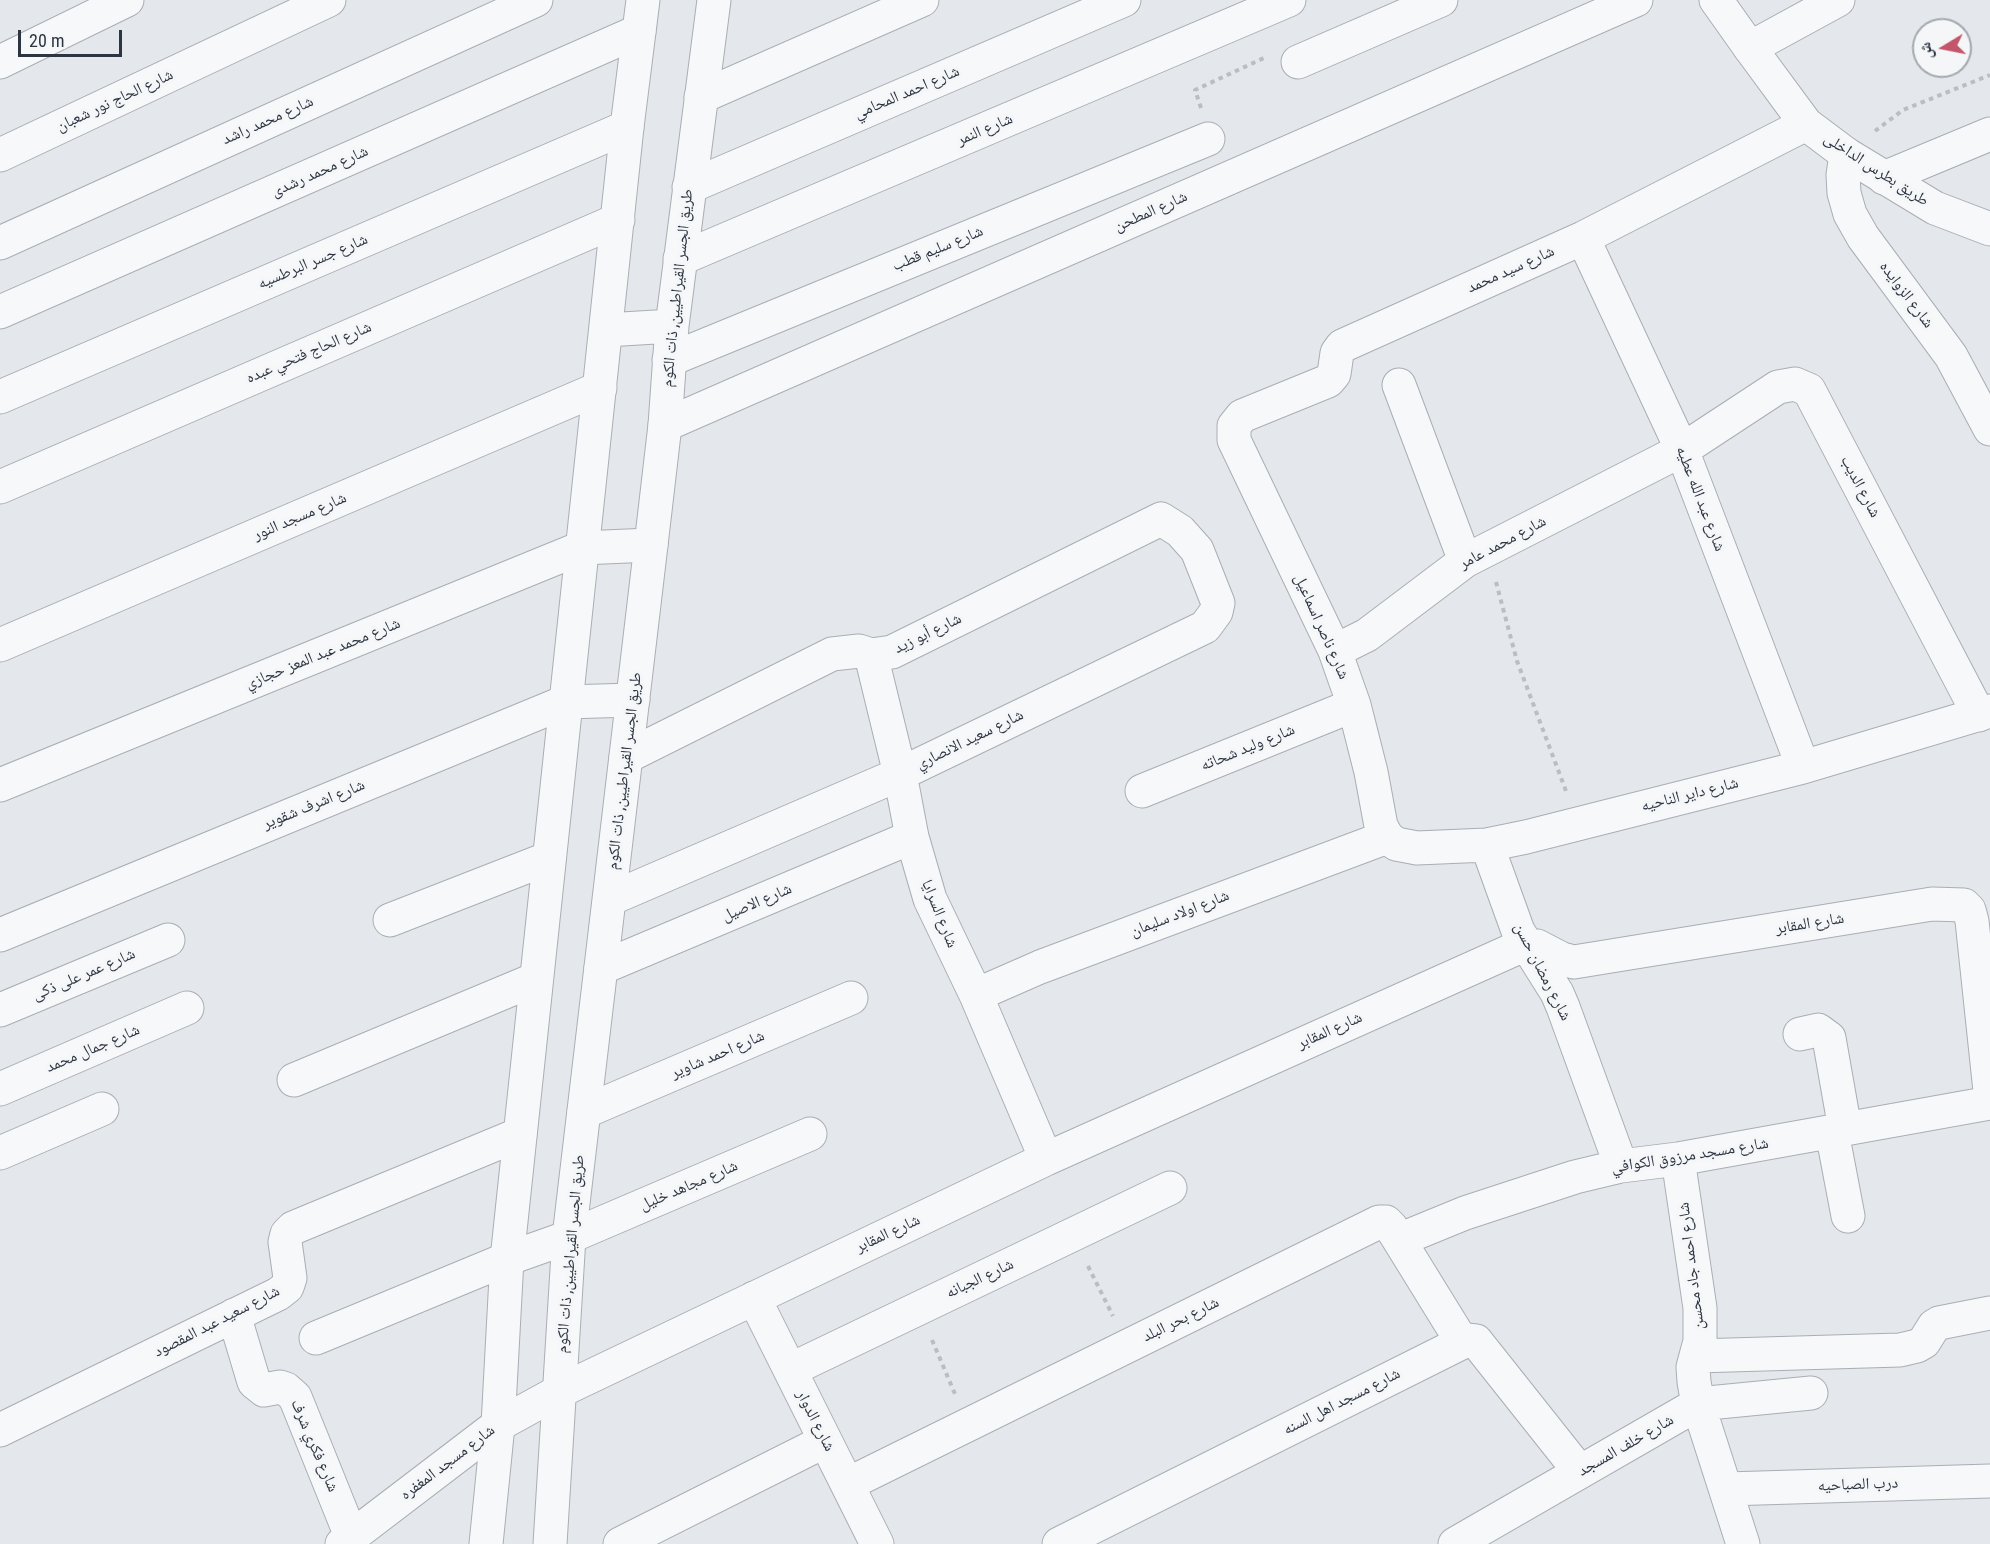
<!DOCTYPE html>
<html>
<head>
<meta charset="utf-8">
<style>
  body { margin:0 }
  #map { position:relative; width:1990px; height:1544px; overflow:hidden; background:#e4e7eb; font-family:"Roboto Condensed","Noto Naskh Arabic",sans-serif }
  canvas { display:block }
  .north { position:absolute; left:1912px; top:18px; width:60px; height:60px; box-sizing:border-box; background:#f4f6f8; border:2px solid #a4a9af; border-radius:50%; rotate:260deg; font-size:16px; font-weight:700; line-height:24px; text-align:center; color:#2d3542 }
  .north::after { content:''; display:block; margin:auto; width:21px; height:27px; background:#c3566a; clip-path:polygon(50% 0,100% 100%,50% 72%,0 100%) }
  .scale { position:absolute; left:18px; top:30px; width:104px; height:27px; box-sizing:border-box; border:3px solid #2d3542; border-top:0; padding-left:8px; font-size:18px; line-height:21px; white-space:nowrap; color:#2d3542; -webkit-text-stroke:4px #f4f6f8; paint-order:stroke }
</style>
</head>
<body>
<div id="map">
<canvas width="1990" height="1544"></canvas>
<div class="north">ش</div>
<div class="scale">20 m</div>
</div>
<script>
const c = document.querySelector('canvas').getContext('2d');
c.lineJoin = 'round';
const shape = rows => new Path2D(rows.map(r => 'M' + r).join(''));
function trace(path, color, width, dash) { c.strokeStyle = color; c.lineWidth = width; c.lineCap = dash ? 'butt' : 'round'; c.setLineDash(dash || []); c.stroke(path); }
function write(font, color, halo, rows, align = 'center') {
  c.font = font + ' "Roboto Condensed","Noto Naskh Arabic",sans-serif'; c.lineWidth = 6; c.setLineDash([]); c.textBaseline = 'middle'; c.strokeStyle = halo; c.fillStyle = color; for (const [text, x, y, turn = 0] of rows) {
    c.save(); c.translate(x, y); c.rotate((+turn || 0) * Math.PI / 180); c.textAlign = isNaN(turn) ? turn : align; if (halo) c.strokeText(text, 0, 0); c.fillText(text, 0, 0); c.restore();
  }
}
const minor = shape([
  [1750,48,1838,0],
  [0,62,127,0],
  [1298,62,1441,0],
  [701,97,922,0],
  [1806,124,1583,238,1342,346,1337,353,1334,374,1328,381,1242,416,1234,426,1234,440,1335,651,1354,705,1371,772,1381,826,1387,837,1396,844,1417,848,1487,845,1526,837,1803,767,1990,711],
  [1846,154,1843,175,1844,193,1850,214,1863,237,1951,356,1990,429],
  [0,155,329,0],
  [1884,178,1990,134],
  [689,187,1124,0],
  [1583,238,1682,450,1803,767],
  [0,243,536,0],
  [680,259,1289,0],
  [0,312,639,31],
  [669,360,1208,139],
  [1399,385,1465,561],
  [0,397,627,127],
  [665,425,1636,0],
  [0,487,618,220],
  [0,645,600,388],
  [1335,651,1367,635,1465,561,1682,450,1778,387,1795,384,1809,390,1979,715],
  [871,655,900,774,912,837,930,899,976,995,1046,1159],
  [0,785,581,548,651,545],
  [1142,791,1354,705],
  [1487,845,1518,931,1557,993,1563,1007,1621,1166],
  [610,899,900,774,1205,627,1216,612,1218,603,1197,550,1180,531,1161,519,892,652,871,655,859,651,832,654,626,757],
  [390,920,549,858],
  [0,935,565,702,633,700],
  [601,968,912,837],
  [976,995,1040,967,1387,837],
  [0,1010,168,940],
  [1800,1034,1818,1030,1829,1038,1845,1129],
  [294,1080,536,979],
  [0,1089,187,1008],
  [584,1112,851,998],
  [1832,1132,1848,1216],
  [0,1153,102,1109],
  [1678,1159,1700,1308,1700,1341,1693,1367,1694,1382,1698,1404,1743,1544],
  [1399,1240,1465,1213,1575,1177,1621,1166,1678,1159,1990,1103],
  [754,1298,877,1544],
  [234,1315,254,1382,264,1390,280,1387,286,1389,295,1397,351,1536],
  [316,1338,507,1259,569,1237,810,1134],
  [1696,1356,1900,1350,1917,1346,1924,1342,1934,1326,1939,1323,1990,1313],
  [790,1370,1170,1188],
  [0,1430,278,1294,287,1287,290,1278,285,1242,287,1234,293,1228,520,1134],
  [848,1484,1379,1222,1386,1222,1391,1227,1462,1342],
  [1727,1489,1990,1481],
  [342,1544,498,1425,560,1391,1046,1159,1517,948,1527,945,1537,946,1562,959,1574,962,1932,904,1964,905,1969,910,1972,921,1990,1091],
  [620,1544,825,1441],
  [1059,1544,1467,1340,1476,1341,1580,1472],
  [1455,1544,1698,1404,1811,1393]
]);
const tertiary = shape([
  [1716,0,1750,48,1806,124,1846,154,1935,208,1990,229],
  [606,330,672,326],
  [486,1544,498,1425,507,1259,627,127,643,0],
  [550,1544,569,1237,651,545,665,425,672,326,714,0]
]);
trace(minor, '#a9aeb5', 35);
trace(tertiary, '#a9aeb5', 35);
trace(shape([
  [1201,108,1195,90,1266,57],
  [1875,131,1903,110,1990,75],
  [1496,582,1517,661,1566,791],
  [1088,1266,1113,1316],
  [932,1340,955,1394]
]), '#babec2', 4, [4.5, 4.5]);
trace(minor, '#f7f8f9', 33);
trace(tertiary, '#f7f8f9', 33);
write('16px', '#2d3542', '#f4f6f8', [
  ["شارع احمد المحامي",907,93,-23],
  ["شارع الحاج نور شعبان",115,101,-25],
  ["شارع محمد راشد",268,121,-24],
  ["شارع النمر",985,130,-23],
  ["طريق بطرس الداخلى",1876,170,33],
  ["شارع محمد رشدى",320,172,-24],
  ["شارع المطحن",1151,212,-24],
  ["شارع سليم قطب",938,249,-22],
  ["شارع جسر البرطسيه",313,262,-23],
  ["شارع سيد محمد",1511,270,-24],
  ["طريق الجسر القيراطيين, ذات الكوم",678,288,-84],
  ["شارع الزوايده",1906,295,53],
  ["شارع الحاج فتحي عبده",309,353,-23],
  ["شارع الديب",1860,487,62],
  ["شارع عبد الله عطيه",1700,499,69],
  ["شارع مسجد النور",300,517,-23],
  ["شارع محمد عامر",1503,543,-28],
  ["شارع ناصر اسماعيل",1321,627,66],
  ["شارع أبو زيد",928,634,-26],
  ["شارع محمد عبد المعز حجازي",323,654,-22],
  ["شارع سعيد الانصاري",970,740,-26],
  ["شارع وليد شحاته",1248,748,-22],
  ["طريق الجسر القيراطيين, ذات الكوم",625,771,-83],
  ["شارع داير الناحيه",1690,795,-14],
  ["شارع اشرف شقوير",314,805,-22],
  ["شارع الاصيل",757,903,-23],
  ["شارع السرايا",939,914,68],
  ["شارع اولاد سليمان",1180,914,-21],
  ["شارع المقابر",1810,924,-9],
  ["شارع رمضان حسن",1542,972,63],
  ["شارع عمر على ذكى",84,975,-23],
  ["شارع المقابر",1330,1031,-24],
  ["شارع جمال محمد",93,1049,-23],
  ["شارع احمد شاوير",718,1055,-23],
  ["شارع مسجد مرزوق الكوافي",1690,1156,-9],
  ["شارع مجاهد خليل",689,1186,-23],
  ["شارع المقابر",888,1234,-25],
  ["طريق الجسر القيراطيين, ذات الكوم",571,1254,-85],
  ["شارع احمد جاد محسن",1692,1266,-97],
  ["شارع الجبانه",980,1279,-25],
  ["شارع بحر البلد",1181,1320,-26],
  ["شارع سعيد عبد المقصود",217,1322,-27],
  ["شارع مسجد اهل السنه",1342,1402,-27],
  ["شارع الدوار",815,1421,63],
  ["شارع فكري شرف",314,1446,67],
  ["شارع خلف المسجد",1626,1446,-30],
  ["شارع مسجد المغفره",448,1463,-37],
  ["درب الصباحيه",1858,1485,-2]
]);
</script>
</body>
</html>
